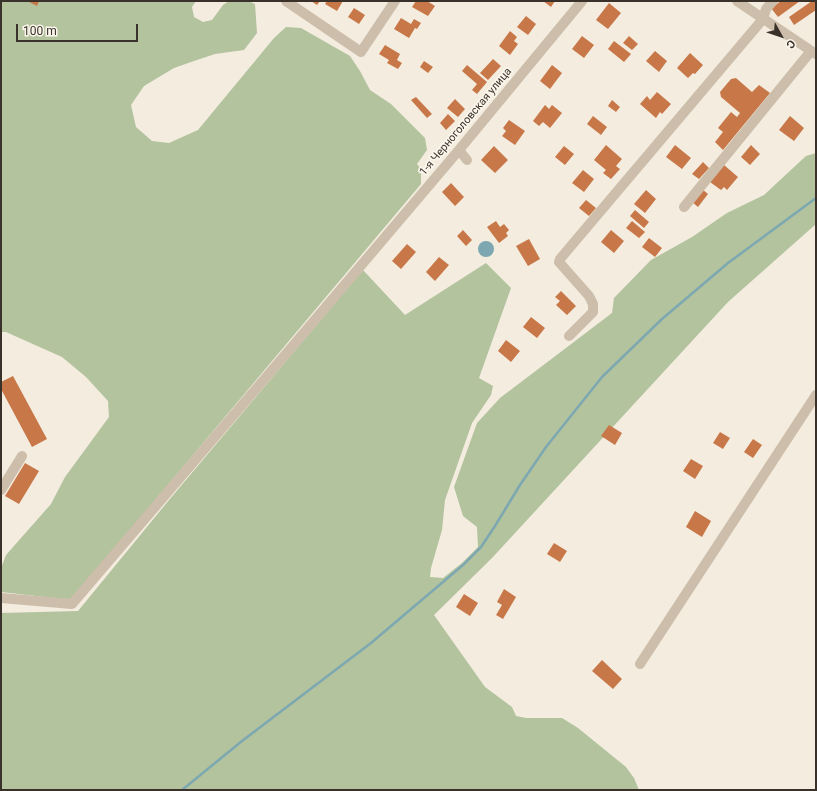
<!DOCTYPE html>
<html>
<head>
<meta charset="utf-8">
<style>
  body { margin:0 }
  #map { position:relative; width:817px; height:791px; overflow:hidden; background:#f3ecdf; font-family:Roboto,sans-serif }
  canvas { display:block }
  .frame { position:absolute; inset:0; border:2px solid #39312a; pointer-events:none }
  .north { position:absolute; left:761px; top:16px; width:40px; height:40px; -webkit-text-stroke:3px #fbf6ec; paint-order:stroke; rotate:130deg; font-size:11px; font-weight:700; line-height:16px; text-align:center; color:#39312a }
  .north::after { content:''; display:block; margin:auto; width:14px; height:18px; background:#39312a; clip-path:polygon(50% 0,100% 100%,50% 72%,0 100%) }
  .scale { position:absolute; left:16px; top:24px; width:122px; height:18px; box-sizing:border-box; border:2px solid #39312a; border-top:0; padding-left:5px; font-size:12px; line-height:14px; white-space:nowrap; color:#39312a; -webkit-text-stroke:3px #fbf6ec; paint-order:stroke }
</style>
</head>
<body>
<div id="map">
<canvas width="817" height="791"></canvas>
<div class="frame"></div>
<div class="north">С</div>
<div class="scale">100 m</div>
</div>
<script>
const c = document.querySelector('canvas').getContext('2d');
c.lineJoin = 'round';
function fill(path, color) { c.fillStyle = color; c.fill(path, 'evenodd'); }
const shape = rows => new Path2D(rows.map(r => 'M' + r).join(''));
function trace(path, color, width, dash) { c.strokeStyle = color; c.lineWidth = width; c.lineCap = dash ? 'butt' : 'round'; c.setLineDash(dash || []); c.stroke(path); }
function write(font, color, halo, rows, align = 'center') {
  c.font = font + ' Roboto,sans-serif'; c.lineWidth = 3.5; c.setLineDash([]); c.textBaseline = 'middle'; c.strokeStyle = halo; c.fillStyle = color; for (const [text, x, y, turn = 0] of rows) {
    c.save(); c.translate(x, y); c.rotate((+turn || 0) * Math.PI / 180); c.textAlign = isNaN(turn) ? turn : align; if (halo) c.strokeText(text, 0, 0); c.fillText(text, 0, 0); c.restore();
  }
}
fill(shape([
  [1,1,196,1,192,7,194,17,203,22,212,20,223,5,229,1,248,1,255,4,257,33,244,50,215,54,194,61,174,68,144,86,131,105,136,127,152,141,169,143,198,130,274,38,286,27,301,28,350,56,360,71,370,90,391,104,425,138,427,150,417,164,421,169,421,184,71,600,1,592,1,568,6,555,51,504,65,477,109,417,108,401,86,377,62,357,6,332,1,332],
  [816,153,816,224,728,302,492,558,434,615,485,687,512,707,516,716,526,718,562,718,578,728,626,767,634,778,639,790,1,790,1,613,78,611,169,500,363,270,405,315,486,263,511,288,479,378,493,386,491,395,472,423,445,500,442,530,431,568,430,577,443,578,462,563,478,547,477,527,463,516,454,487,477,423,500,398,612,313,614,298,651,260,692,237,727,213,764,195,806,156]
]), '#b2c39e');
fill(shape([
  '478 249a8 8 0 1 1 16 0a8 8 0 1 1-16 0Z'
]), '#7da8b1');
trace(shape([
  [182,790,242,741,371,643,463,565,481,547,495,526,520,485,546,447,602,377,662,319,728,263,816,198]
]), '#7da8b1', 2.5);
fill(shape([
  [30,1,39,1,37,6,29,2],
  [311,1,320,1,317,5],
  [327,1,343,1,337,11,325,4],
  [416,1,427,1,435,6,428,16,412,7],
  [543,1,555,1,551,7],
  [781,1,800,1,778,17,771,8],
  [812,1,816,1,816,10,794,25,789,17],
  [609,3,621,13,608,29,596,20],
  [354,8,365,15,359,24,348,17],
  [526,16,536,24,528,35,517,27],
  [401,18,411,24,414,19,421,23,417,29,415,28,409,38,394,29],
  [510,31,517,37,514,41,518,44,510,55,499,46],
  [582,36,594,45,584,58,572,49],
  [629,36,638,44,632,50,623,43],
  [614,41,631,54,624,62,608,49],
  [385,45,400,54,397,60,402,63,398,69,387,63,389,60,379,54],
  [655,51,667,61,659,72,646,61],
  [690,53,703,65,695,74,693,73,688,78,677,68],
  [493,59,501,66,488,80,480,73],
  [424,61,433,67,428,73,420,67],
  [467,65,487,82,477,94,472,90,477,84,462,71],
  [552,65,562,73,550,89,540,81],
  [736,78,752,92,759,85,770,93,723,150,715,142,723,132,718,128,731,112,737,117,740,113,721,97,720,92,731,79],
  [657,92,671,104,662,114,660,112,656,118,640,104,647,96,650,100],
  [416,97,432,114,427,118,411,100],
  [455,99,465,109,458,117,447,108],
  [612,100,620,107,616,112,608,106],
  [545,105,549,109,552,105,562,113,550,128,543,122,539,126,533,121],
  [448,114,455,121,446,130,440,123],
  [593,116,607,127,601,135,587,124],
  [790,116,804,128,794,141,779,130],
  [509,120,525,131,515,145,502,136,506,131,503,128],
  [606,145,622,159,616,166,620,169,611,179,603,173,606,170,594,160],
  [675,145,691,158,682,169,666,157],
  [751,145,760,154,750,165,741,157],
  [494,146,508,160,495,173,481,160],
  [564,146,574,154,565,165,555,157],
  [703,162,709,168,699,179,692,174],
  [724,165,738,177,727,190,724,187,721,190,710,182],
  [583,170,594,179,584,192,572,183],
  [451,183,464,197,455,206,442,192],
  [702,189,708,194,698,207,692,202],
  [646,190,656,199,645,213,634,204],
  [586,200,596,208,589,216,579,208],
  [635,210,649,222,644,228,630,216],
  [496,221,500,227,504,224,509,230,506,233,508,236,499,243,487,227],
  [632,221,645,232,639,238,626,228],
  [463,230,472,240,466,246,457,236],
  [611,230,624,241,614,253,601,242],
  [649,238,662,248,655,257,642,247],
  [529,239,540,259,528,266,516,246],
  [407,244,416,252,401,269,392,261],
  [439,257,449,265,435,281,426,272],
  [561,291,576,306,567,315,556,305,560,301,555,297],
  [531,317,545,328,537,338,523,327],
  [506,340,520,351,511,362,498,351],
  [13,376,47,439,32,447,1,389,1,382],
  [609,425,622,433,615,445,601,436],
  [720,432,730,438,723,449,713,443],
  [753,439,762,445,753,458,744,452],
  [691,459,703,466,695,479,683,471],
  [25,463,39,471,19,504,5,496],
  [695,511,711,521,702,537,686,527],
  [554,543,567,551,560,562,547,554],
  [504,589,516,597,503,619,496,615,502,605,497,602],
  [464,594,478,603,470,616,456,607],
  [602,660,622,679,613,689,592,671]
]), '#c87848');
trace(shape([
  [286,1,361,52,395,1],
  [737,1,816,54],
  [459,150,467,160],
  [684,207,811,51],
  [569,336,593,312,593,304,589,296,559,262,560,259,763,19,766,9,773,1],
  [1,490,22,456],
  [1,598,72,604,291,348,459,150,582,1],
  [640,664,816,395]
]), '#ccbeaa', 10);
write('11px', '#39312a', '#fbf6ec', [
  ["1-я Черноголовская улица",466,122,-50]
]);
</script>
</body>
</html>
